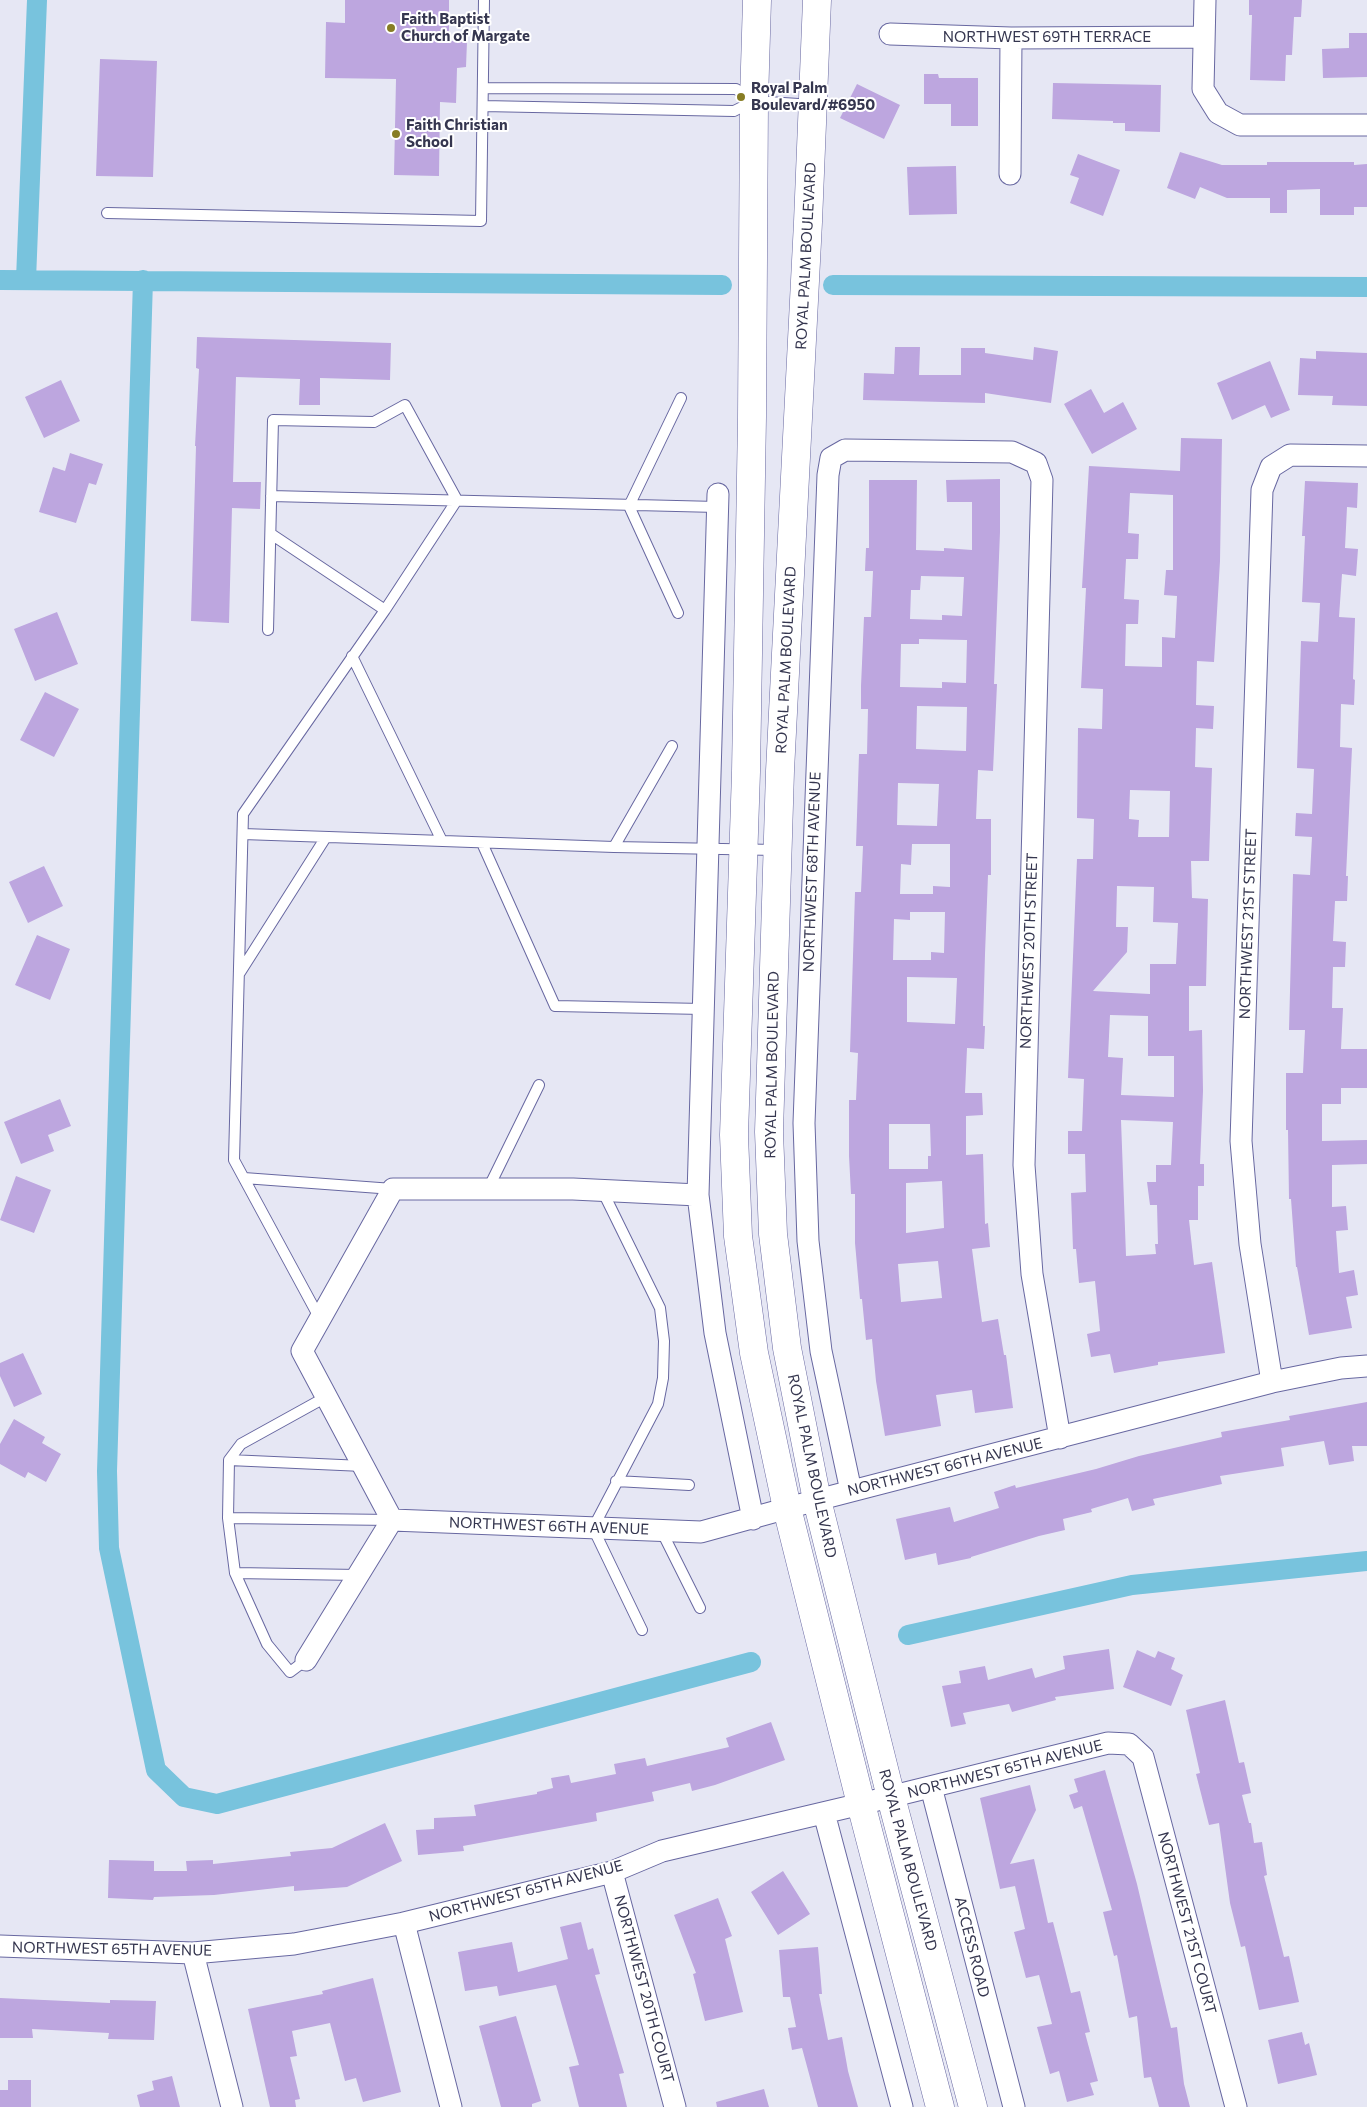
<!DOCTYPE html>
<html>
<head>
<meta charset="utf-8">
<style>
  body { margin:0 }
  canvas { display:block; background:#e6e7f4 }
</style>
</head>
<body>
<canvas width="1367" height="2107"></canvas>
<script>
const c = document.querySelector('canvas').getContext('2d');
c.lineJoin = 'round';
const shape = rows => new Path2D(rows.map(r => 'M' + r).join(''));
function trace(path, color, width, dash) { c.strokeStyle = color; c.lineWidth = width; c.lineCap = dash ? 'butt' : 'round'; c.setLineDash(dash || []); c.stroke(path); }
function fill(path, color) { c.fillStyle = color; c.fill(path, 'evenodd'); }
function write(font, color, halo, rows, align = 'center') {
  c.font = font + ' Commissioner,sans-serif'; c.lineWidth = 4; c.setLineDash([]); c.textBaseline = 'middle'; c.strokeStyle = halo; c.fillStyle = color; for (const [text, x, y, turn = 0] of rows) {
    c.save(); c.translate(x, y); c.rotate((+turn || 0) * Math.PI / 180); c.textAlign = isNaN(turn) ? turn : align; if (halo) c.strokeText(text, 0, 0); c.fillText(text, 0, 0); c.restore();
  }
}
trace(shape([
  [0,280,722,285],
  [26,280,37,0],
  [143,280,107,1471,109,1548,156,1770,184,1797,217,1804,751,1662],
  [833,285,1367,287],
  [908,1635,1132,1585,1367,1561]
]), '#78c3dd', 20);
fill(shape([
  [345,0,449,0,449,41,467,41,466,67,457,68,456,103,440,102,439,176,394,175,396,79,325,78,326,22,345,23],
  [1249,0,1302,0,1301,17,1294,17,1292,55,1286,55,1285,81,1250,80,1252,15,1249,15],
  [1349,33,1367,33,1367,77,1323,78,1322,49,1349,48],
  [100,59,157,61,153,177,96,176],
  [924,74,938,74,939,78,978,78,978,126,951,126,951,104,924,104],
  [1053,83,1161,85,1160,132,1125,131,1125,123,1113,123,1113,121,1052,119],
  [857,84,900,105,884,139,840,118],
  [1180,152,1222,165,1267,165,1267,162,1354,162,1354,165,1367,164,1367,207,1354,207,1354,215,1320,215,1320,189,1287,190,1287,213,1270,213,1270,198,1227,198,1200,187,1195,199,1167,188],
  [1078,154,1120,170,1103,216,1070,203,1079,178,1070,175],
  [956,166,957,214,909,215,907,167],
  [197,337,391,343,390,380,320,378,320,405,299,405,300,379,236,377,233,482,261,482,260,509,232,508,229,623,191,621,196,446,195,446,199,369,196,368],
  [895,347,920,347,919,375,961,375,961,348,985,348,985,353,1033,360,1034,347,1058,351,1051,403,985,393,985,403,863,400,864,373,894,374],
  [1316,351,1367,353,1367,406,1332,405,1333,396,1298,395,1300,358,1316,359],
  [1270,361,1290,410,1271,418,1265,405,1232,420,1217,383],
  [61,380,80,421,44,438,25,397],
  [1091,389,1104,413,1123,402,1137,429,1092,454,1064,404],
  [1181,438,1222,439,1220,561,1214,662,1197,661,1196,705,1214,706,1213,729,1196,728,1195,767,1212,768,1209,861,1191,861,1192,898,1208,899,1206,986,1189,986,1189,1031,1202,1030,1203,1091,1200,1164,1204,1164,1204,1186,1198,1186,1198,1220,1189,1220,1194,1265,1212,1262,1225,1353,1158,1362,1158,1365,1114,1373,1110,1354,1091,1357,1087,1334,1100,1331,1095,1281,1079,1283,1076,1249,1073,1249,1071,1193,1086,1192,1085,1154,1068,1154,1068,1131,1082,1131,1084,1079,1068,1078,1077,859,1093,859,1094,819,1077,818,1078,728,1102,729,1103,689,1081,688,1086,588,1082,588,1089,466,1180,471],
  [1130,493,1173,495,1173,570,1166,570,1164,595,1177,596,1175,638,1162,637,1162,667,1125,666,1126,624,1138,624,1139,600,1124,599,1126,559,1138,559,1139,534,1128,533],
  [1130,790,1170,791,1169,837,1138,837,1139,820,1129,819],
  [1117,886,1154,887,1153,922,1178,923,1176,964,1150,964,1150,994,1093,991,1127,952,1128,927,1116,927],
  [1110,1015,1148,1016,1148,1056,1174,1056,1174,1097,1121,1095,1123,1058,1108,1057],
  [1121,1120,1173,1122,1171,1165,1156,1165,1156,1182,1147,1182,1150,1205,1157,1205,1158,1244,1155,1244,1156,1254,1126,1256],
  [70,453,103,464,96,485,89,483,76,523,39,512,53,467,65,471],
  [1000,479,1000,532,994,684,997,684,993,771,978,770,976,819,991,819,991,875,988,875,985,954,983,1026,985,1026,984,1049,967,1048,965,1093,982,1093,983,1115,966,1116,966,1155,983,1154,985,1224,988,1223,990,1247,972,1249,977,1287,982,1322,998,1319,1004,1355,1006,1355,1013,1408,975,1413,972,1390,936,1395,941,1426,885,1436,876,1381,872,1339,866,1340,862,1299,860,1299,855,1243,855,1194,851,1194,849,1156,849,1100,856,1100,858,1053,850,1052,855,892,861,892,863,846,856,846,859,754,867,754,868,709,861,709,861,686,864,617,871,617,873,571,865,571,866,548,869,548,869,480,917,480,916,550,944,551,944,548,972,550,972,502,947,502,946,480],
  [921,576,964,577,962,616,942,615,942,620,910,619,911,590,920,590],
  [919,639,967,640,966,683,942,682,942,688,900,687,901,644,919,644],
  [917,706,967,707,966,751,916,749],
  [898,783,939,784,937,826,897,825],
  [912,844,950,844,950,887,933,886,933,894,900,894,901,864,911,865],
  [910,912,945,912,944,953,931,952,931,960,893,960,894,919,910,920],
  [907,977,957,978,955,1024,907,1022],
  [889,1124,930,1124,931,1156,928,1156,928,1169,889,1169],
  [942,1181,944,1228,906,1233,906,1183],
  [938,1261,942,1298,901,1302,898,1264],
  [1305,481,1358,483,1357,508,1347,507,1345,548,1358,549,1356,576,1342,574,1339,617,1355,618,1353,679,1355,680,1354,705,1341,704,1340,747,1352,748,1346,876,1348,876,1347,901,1335,901,1333,941,1346,942,1345,967,1333,967,1332,1008,1343,1008,1341,1049,1367,1049,1367,1088,1341,1088,1341,1104,1322,1104,1322,1141,1367,1140,1367,1164,1332,1165,1332,1207,1346,1206,1348,1230,1336,1231,1339,1273,1354,1270,1358,1295,1346,1297,1352,1328,1309,1335,1297,1267,1296,1267,1291,1199,1289,1199,1288,1130,1286,1130,1286,1073,1303,1073,1305,1030,1289,1030,1293,874,1310,875,1312,837,1295,836,1296,813,1312,814,1314,769,1297,768,1301,641,1318,642,1320,603,1302,602,1305,536,1302,536],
  [57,612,78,664,35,681,14,629],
  [45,692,79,709,54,757,20,740],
  [44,866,63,906,28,923,9,882],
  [37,935,70,949,50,1000,15,985],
  [60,1099,71,1126,48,1135,54,1151,21,1164,4,1122],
  [16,1176,51,1190,34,1233,0,1220],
  [23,1353,42,1394,14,1407,0,1376,0,1363],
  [1367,1402,1367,1446,1352,1446,1354,1461,1329,1465,1324,1441,1281,1448,1284,1466,1220,1476,1222,1484,1153,1499,1155,1505,1132,1511,1128,1498,1091,1509,1092,1512,1063,1519,1065,1530,1039,1536,971,1557,971,1558,938,1565,936,1553,905,1560,896,1519,950,1507,954,1522,999,1508,994,1492,1015,1485,1016,1488,1096,1469,1139,1456,1222,1437,1221,1432,1290,1420,1289,1416],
  [14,1419,45,1437,42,1443,61,1454,46,1482,28,1472,25,1478,0,1464,0,1444],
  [1109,1649,1114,1689,1055,1697,1056,1700,1012,1712,1009,1704,963,1713,966,1724,951,1727,942,1686,961,1683,959,1671,985,1666,988,1680,1032,1668,1035,1678,1065,1669,1063,1656],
  [1137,1650,1155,1658,1158,1651,1175,1658,1171,1669,1183,1675,1171,1706,1123,1687],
  [1225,1700,1239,1763,1244,1762,1251,1793,1242,1795,1249,1823,1251,1823,1254,1843,1262,1842,1267,1875,1264,1876,1284,1957,1289,1956,1299,2002,1259,2010,1245,1946,1241,1947,1230,1903,1219,1823,1209,1825,1196,1774,1200,1773,1186,1710],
  [771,1722,785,1760,715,1785,692,1791,690,1783,652,1792,654,1801,596,1813,597,1821,463,1846,464,1851,418,1855,416,1830,434,1829,434,1818,476,1816,474,1805,537,1794,537,1792,553,1788,551,1778,569,1775,571,1783,616,1774,614,1764,645,1758,647,1766,729,1747,726,1738],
  [1105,1770,1137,1884,1171,2028,1177,2027,1184,2084,1190,2107,1159,2107,1151,2077,1144,2078,1137,2016,1129,2018,1117,1955,1114,1956,1103,1912,1112,1910,1082,1806,1074,1809,1069,1795,1078,1792,1074,1779],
  [1030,1785,1036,1810,1010,1864,1034,1859,1048,1923,1053,1922,1071,1993,1080,1991,1090,2032,1085,2033,1098,2081,1090,2083,1094,2095,1067,2102,1059,2071,1050,2074,1037,2027,1052,2024,1039,1975,1026,1978,1014,1932,1025,1929,1015,1886,1000,1889,980,1798],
  [385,1823,402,1861,347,1887,294,1891,294,1886,214,1895,154,1897,153,1900,108,1898,109,1860,154,1861,154,1871,187,1871,186,1861,213,1860,213,1864,291,1856,290,1852,332,1848],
  [783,1871,810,1914,778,1935,751,1892],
  [718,1898,732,1936,725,1939,743,2012,705,2021,693,1974,696,1973,674,1915],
  [581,1922,588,1950,593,1948,600,1974,595,1975,624,2073,619,2074,627,2107,579,2107,569,2067,579,2065,556,1985,499,1996,497,1986,465,1991,458,1952,512,1942,518,1972,568,1959,560,1927],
  [818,1947,822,1994,819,1994,828,2040,842,2037,848,2071,858,2107,818,2107,802,2048,792,2050,788,2028,796,2027,790,1997,783,1997,779,1950],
  [373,1978,401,2092,363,2102,356,2078,345,2081,330,2023,292,2031,297,2056,290,2057,300,2099,295,2100,296,2107,270,2107,248,2009,323,1994,322,1991],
  [0,1998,110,2003,110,2000,156,2001,154,2040,108,2039,109,2033,32,2029,33,2038,0,2038],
  [516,2016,541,2101,532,2104,532,2107,501,2107,479,2026],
  [1302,2032,1305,2045,1309,2043,1317,2075,1278,2084,1268,2040],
  [172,2076,180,2107,140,2107,137,2095,154,2090,152,2081],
  [8,2080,31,2080,31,2107,0,2107,0,2090,8,2090],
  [764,2089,769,2107,717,2107,716,2102]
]), '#bda6df');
const lane = shape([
  [483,88,736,89,754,101,813,105],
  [483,106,734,111,752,102],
  [107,213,481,221,484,0],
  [271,496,717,507],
  [271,534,385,610],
  [678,613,629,506,681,398],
  [268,630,273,420,374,422,405,405,457,500,385,610,243,814,234,1160,320,1319],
  [352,656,442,841],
  [243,834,614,847,776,850],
  [482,843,555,1006,703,1009],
  [614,847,672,746],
  [239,974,326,837],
  [244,1178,393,1189],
  [488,1189,539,1085],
  [602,1190,660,1308,664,1341,663,1378,658,1404,593,1528,642,1630],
  [229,1460,363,1466],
  [616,1481,689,1485],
  [228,1518,392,1520],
  [661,1530,700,1608],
  [235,1573,358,1575],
  [306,1660,290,1672,267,1644,235,1573,228,1518,229,1460,241,1444,326,1397]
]);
const street = shape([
  [1205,0,1203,89,1218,113,1240,125,1367,125],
  [890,34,1011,38,1204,37],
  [1010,174,1011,38],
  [718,494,698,1195,715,1333,753,1519],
  [698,1195,573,1189,393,1189,302,1351,392,1520,701,1532,817,1500,1272,1382,1341,1368,1367,1366],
  [1272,1382,1250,1244,1241,1141,1262,490,1271,467,1290,455,1367,456],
  [851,1491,821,1351,808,1241,804,1123,828,475,831,458,845,450,1012,452,1036,463,1042,480,1024,1165,1032,1274,1060,1438],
  [306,1660,392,1520],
  [931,1787,1014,2107],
  [824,1813,902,2107],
  [612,1872,675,2107],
  [404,1923,451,2107],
  [0,1946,193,1953,294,1944,404,1923,612,1872,662,1851,861,1804,1108,1743,1129,1744,1143,1757,1236,2107],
  [193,1953,232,2107]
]);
const secondary = shape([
  [757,0,754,101,752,417,746,772,734,1135,738,1236,754,1353,787,1508,861,1804,940,2107],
  [817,0,808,222,780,771,769,1132,773,1234,787,1348,817,1500,891,1797,973,2107]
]);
trace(lane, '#6868a1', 12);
trace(street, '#6868a1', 23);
trace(secondary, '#6868a1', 29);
trace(lane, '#fff', 10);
trace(street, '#fff', 21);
trace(secondary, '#fff', 28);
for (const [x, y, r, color] of [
  [391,28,5,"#877d24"],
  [741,97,5,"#877d24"],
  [396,134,5,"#877d24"]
]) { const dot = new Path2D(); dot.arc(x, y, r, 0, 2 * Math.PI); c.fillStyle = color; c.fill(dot); trace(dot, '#fff', 2); }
write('bold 15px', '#35364f', '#fff', [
  ["Faith Baptist",401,19],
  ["Church of Margate",401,36],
  ["Royal Palm",751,88],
  ["Boulevard/#6950",751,105],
  ["Faith Christian",406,125],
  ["School",406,142]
], 'left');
write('15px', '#35364f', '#fff', [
  ["NORTHWEST 69TH TERRACE",1047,37],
  ["ROYAL PALM BOULEVARD",806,256,-87],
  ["ROYAL PALM BOULEVARD",786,660,-87],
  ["NORTHWEST 68TH AVENUE",812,872,-88],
  ["NORTHWEST 21ST STREET",1248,924,-88],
  ["NORTHWEST 20TH STREET",1029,951,-88],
  ["ROYAL PALM BOULEVARD",772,1065,-89],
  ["ROYAL PALM BOULEVARD",812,1466,78],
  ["NORTHWEST 66TH AVENUE",945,1467,-14],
  ["NORTHWEST 66TH AVENUE",549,1526,2],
  ["NORTHWEST 65TH AVENUE",1005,1769,-14],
  ["ROYAL PALM BOULEVARD",908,1860,75],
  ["NORTHWEST 65TH AVENUE",526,1891,-15],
  ["NORTHWEST 21ST COURT",1187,1923,75],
  ["ACCESS ROAD",972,1947,76],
  ["NORTHWEST 65TH AVENUE",112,1949,1],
  ["NORTHWEST 20TH COURT",644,1989,75]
]);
</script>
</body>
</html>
